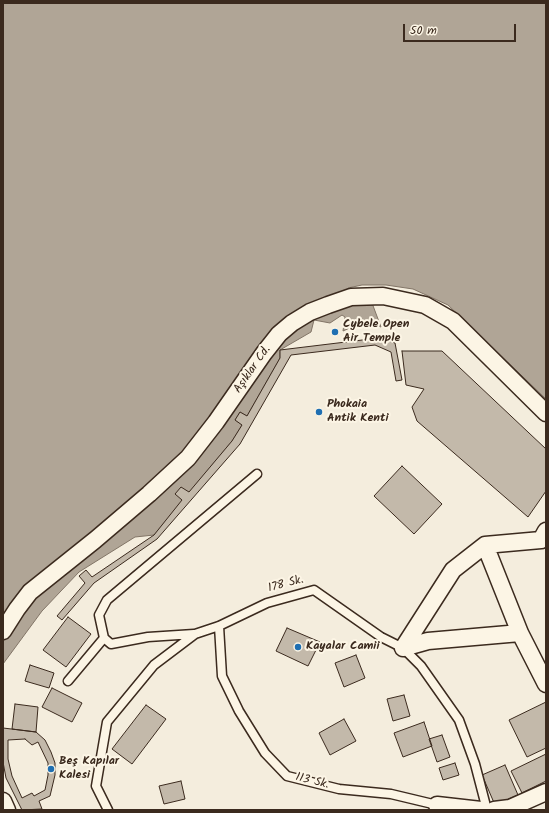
<!DOCTYPE html>
<html>
<head>
<meta charset="utf-8">
<style>
  body { margin:0 }
  #map { position:relative; width:549px; height:813px; overflow:hidden; background:#f4eddd; font-family:Kalam,sans-serif }
  canvas { display:block }
  .frame { position:absolute; inset:0; border:4px solid #3b2a1e; pointer-events:none }
  .scale { position:absolute; left:403px; top:24px; width:113px; height:18px; box-sizing:border-box; border:2px solid #3b2a1e; border-top:0; padding-left:5px; font-size:12px; line-height:14px; white-space:nowrap; color:#3b2a1e; -webkit-text-stroke:3px #fcf5e5; paint-order:stroke }
</style>
</head>
<body>
<div id="map">
<canvas width="549" height="813"></canvas>
<div class="frame"></div>
<div class="scale">50 m</div>
</div>
<script>
const c = document.querySelector('canvas').getContext('2d');
c.lineJoin = 'round';
function fill(path, color) { c.fillStyle = color; c.fill(path, 'evenodd'); }
const shape = rows => new Path2D(rows.map(r => 'M' + r).join(''));
function trace(path, color, width, dash) { c.strokeStyle = color; c.lineWidth = width; c.lineCap = dash ? 'butt' : 'round'; c.setLineDash(dash || []); c.stroke(path); }
function write(font, color, halo, rows, align = 'center') {
  c.font = font + ' Kalam,sans-serif'; c.lineWidth = 4; c.setLineDash([]); c.textBaseline = 'middle'; c.strokeStyle = halo; c.fillStyle = color; for (const [text, x, y, turn = 0] of rows) {
    c.save(); c.translate(x, y); c.rotate((+turn || 0) * Math.PI / 180); c.textAlign = isNaN(turn) ? turn : align; if (halo) c.strokeText(text, 0, 0); c.fillText(text, 0, 0); c.restore();
  }
}
const water = shape([
  [3,3,546,3,546,399,448,305,413,289,386,285,362,285,348,288,353,302,372,303,381,327,365,321,343,331,345,317,342,315,330,323,314,320,311,332,280,350,280,358,247,416,240,412,235,420,242,425,232,441,154,535,135,537,79,572,42,611,3,664,3,3]
]);
fill(water, '#b0a596');
trace(water, '#817466', 1);
const building = shape([
  [379,338,395,343,402,380,396,381,391,352,375,345,291,355,240,444,157,539,94,583,62,620,57,616,85,583,79,576,86,570,92,577,154,535,182,500,175,494,181,487,189,492,232,441,242,425,235,420,240,412,247,416,280,358,280,350,379,338],
  [402,351,442,351,546,449,546,491,528,517,417,421,412,407,424,389,406,385,402,351],
  [402,466,442,504,414,534,374,496,402,466],
  [68,617,91,634,66,667,43,650,68,617],
  [287,628,320,642,308,666,276,651,287,628],
  [356,655,365,678,344,687,335,663,356,655],
  [30,665,54,673,49,688,25,681,30,665],
  [52,688,82,703,72,722,42,707,52,688],
  [404,695,410,716,393,721,387,699,404,695],
  [546,702,546,748,527,757,509,720,546,702],
  [15,704,38,707,36,732,12,729,15,704],
  [146,705,166,719,132,764,112,749,146,705],
  [344,719,356,741,330,755,319,733,344,719],
  [424,722,432,746,403,757,394,733,424,722],
  [3,728,36,732,45,740,51,752,55,763,55,775,50,796,39,801,42,809,22,810,6,778,3,762,3,728],
  [25,739,32,745,38,742,48,763,48,775,45,790,34,796,32,793,22,798,12,776,8,759,8,740,25,739],
  [442,735,450,757,437,762,429,739,442,735],
  [546,754,546,781,522,793,511,771,546,754],
  [455,763,459,775,443,780,439,768,455,763],
  [505,765,518,795,495,805,482,775,505,765],
  [181,781,185,799,164,804,159,786,181,781]
]);
fill(building, '#c3b9aa');
trace(building, '#3b2a1e', 1);
const lane = shape([
  [219,626,222,676,239,711,265,753,287,776,339,789,391,794,437,805],
  [194,634,148,637,111,644,104,638,99,615,107,600,257,474],
  [68,681,104,638],
  [108,810,96,786,107,722,154,665,195,634,219,626,267,603,314,590,381,637,403,648,421,666,459,720,475,764,487,810]
]);
const street = shape([
  [485,545,520,633,546,684],
  [3,631,17,609,30,592,95,540,149,494,188,458,216,422,264,353,279,334,292,323,310,312,328,305,351,297,383,296,425,305,453,321,546,413],
  [520,633,428,641,403,648,453,570,485,545,541,540,546,531],
  [3,801,7,810],
  [437,805,481,810],
  [494,810,510,808,546,792]
]);
trace(lane, '#3b2a1e', 11);
trace(street, '#3b2a1e', 19);
trace(lane, '#fcf5e5', 8);
trace(street, '#fcf5e5', 16);
for (const [x, y, r, color] of [
  [335,332,4,"#1f6fb2"],
  [319,412,4,"#1f6fb2"],
  [298,647,4,"#1f6fb2"],
  [51,769,4,"#1f6fb2"]
]) { const dot = new Path2D(); dot.arc(x, y, r, 0, 2 * Math.PI); c.fillStyle = color; c.fill(dot); trace(dot, '#fcf5e5', 1.5); }
write('bold 12px', '#3b2a1e', '#fcf5e5', [
  ["Cybele Open",343,325],
  ["Air Temple",343,339],
  ["Phokaia",327,405],
  ["Antik Kenti",327,419],
  ["Kayalar Camii",306,647],
  ["Beş Kapılar",59,762],
  ["Kalesi",59,776]
], 'left');
write('12px', '#3b2a1e', '#fcf5e5', [
  ["Aşıklar Cd.",253,370,-55],
  ["178 Sk.",286,585,-15],
  ["113 Sk.",312,782,14]
]);
</script>
</body>
</html>
